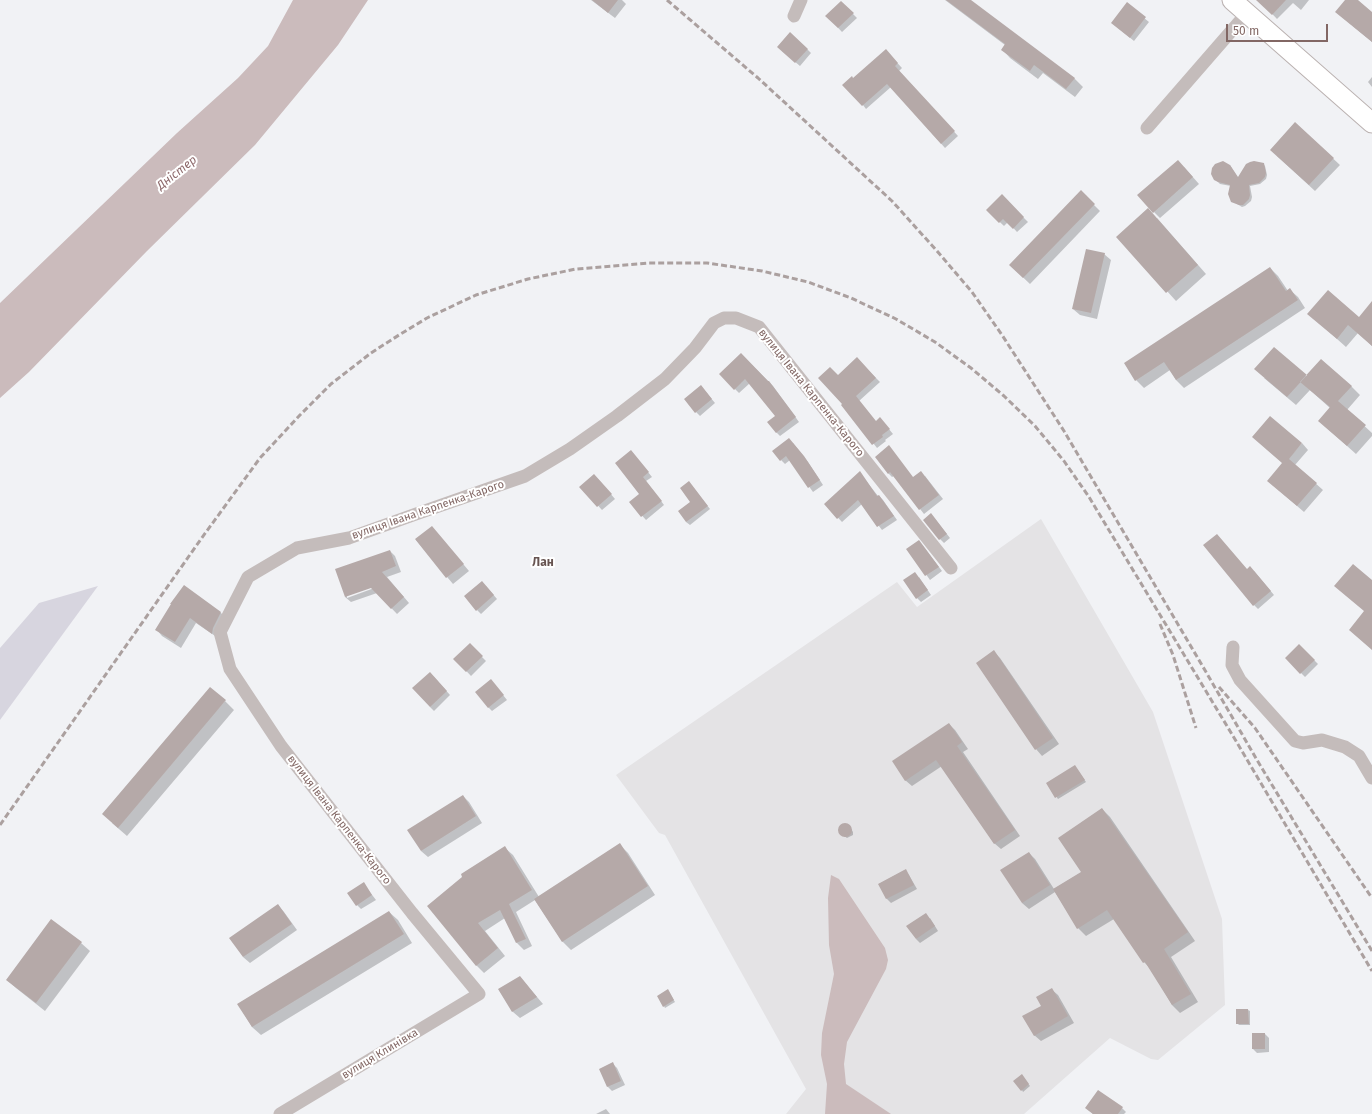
<!DOCTYPE html>
<html>
<head>
<meta charset="utf-8">
<style>
  body { margin:0 }
  #map { position:relative; width:1372px; height:1114px; overflow:hidden; background:#f1f2f5; font-family:"Fira Sans",sans-serif }
  canvas { display:block }
  .scale { position:absolute; left:1226px; top:24px; width:102px; height:18px; box-sizing:border-box; border:2px solid #826764; border-top:0; padding-left:5px; font-size:12px; line-height:14px; white-space:nowrap; color:#826764; -webkit-text-stroke:3px #fff; paint-order:stroke }
</style>
</head>
<body>
<div id="map">
<canvas width="1372" height="1114"></canvas>
<div class="scale">50 m</div>
</div>
<script>
const c = document.querySelector('canvas').getContext('2d');
c.lineJoin = 'round';
function fill(path, color) { c.fillStyle = color; c.fill(path, 'evenodd'); }
const shape = rows => new Path2D(rows.map(r => 'M' + r).join(''));
function trace(path, color, width, dash) { c.strokeStyle = color; c.lineWidth = width; c.lineCap = dash ? 'butt' : 'round'; c.setLineDash(dash || []); c.stroke(path); }
function write(font, color, halo, rows, align = 'center') {
  c.font = font + ' "Fira Sans",sans-serif'; c.lineWidth = 4; c.setLineDash([]); c.textBaseline = 'middle'; c.strokeStyle = halo; c.fillStyle = color; for (const [text, x, y, turn = 0] of rows) {
    c.save(); c.translate(x, y); c.rotate((+turn || 0) * Math.PI / 180); c.textAlign = isNaN(turn) ? turn : align; if (halo) c.strokeText(text, 0, 0); c.fillText(text, 0, 0); c.restore();
  }
}
fill(shape([
  [1041,519,1153,712,1222,919,1225,1005,1158,1060,1151,1059,1110,1038,1024,1114,786,1114,806,1089,665,835,659,833,616,775,897,582,917,607]
]), '#e4e3e5');
fill(shape([
  [98,586,0,720,0,648,39,603]
]), '#d7d5df');
fill(shape([
  [293,0,368,0,338,45,255,145,147,251,29,372,0,398,0,303,177,133,238,78,268,46],
  [831,875,839,879,885,948,888,960,886,969,847,1042,844,1064,846,1084,891,1114,825,1114,827,1084,821,1055,822,1033,834,974,829,945,828,898]
]), '#cbbbbc');
fill(shape([
  [591,0,622,0,626,4,615,18],
  [945,0,969,0,1074,78,1083,87,1075,97,1043,73,1038,79,1010,58,1002,49,1005,45],
  [1259,0,1309,0,1301,10,1293,3,1277,19],
  [1346,0,1356,0,1372,13,1372,42,1336,12],
  [841,2,857,18,842,32,827,16],
  [1127,4,1149,22,1134,41,1112,23],
  [807,49,811,53,800,66,782,51],
  [890,55,902,68,899,71,958,136,945,148,891,87,866,109,863,105,853,79],
  [1372,77,1372,87,1368,82],
  [1295,123,1340,165,1315,191,1277,156],
  [1263,164,1265,166,1267,175,1266,179,1260,184,1250,186,1252,197,1251,201,1245,206,1242,207,1232,201,1231,186,1220,184,1217,181,1230,165,1238,178],
  [1184,167,1199,184,1160,218,1154,212],
  [1081,192,1100,211,1030,284,1010,265],
  [1002,196,1028,222,1017,232,1008,222,1004,226,987,210],
  [1157,218,1206,274,1176,301,1118,237],
  [1104,254,1111,260,1097,319,1080,315,1073,309],
  [1270,268,1278,276,1288,291,1290,290,1298,297,1305,308,1184,388,1176,380,1170,370,1144,388,1136,380],
  [1372,303,1372,346,1358,333,1346,347,1309,314,1359,318],
  [741,354,773,386,799,422,780,436,776,432,776,416,750,383,739,393,720,374],
  [857,359,880,382,859,401,876,422,884,423,893,434,885,440,886,441,877,448,843,404,838,377],
  [1307,376,1351,386,1360,395,1347,410,1372,433,1372,436,1356,454,1328,429,1330,408,1310,390,1296,405,1264,378],
  [705,391,715,403,700,416,696,412],
  [793,443,808,462,823,485,813,492,790,460,785,464,781,460],
  [1302,443,1308,450,1295,465,1323,490,1304,512,1268,481],
  [889,446,913,478,925,476,943,499,924,514,894,476,892,477,888,473],
  [631,451,652,477,646,481,664,505,646,520,630,502,641,494],
  [863,477,878,496,879,496,883,500,897,520,882,530,862,504,842,522,825,504],
  [598,479,615,499,602,510,581,487],
  [692,486,710,509,690,525,686,522,692,502],
  [935,519,950,538,944,543,940,539],
  [432,527,469,571,453,584,416,540],
  [923,546,942,571,930,580,908,549],
  [390,551,395,556,401,572,387,577,409,603,397,614,377,593,351,602,345,597],
  [376,585,377,587,347,598,347,595],
  [1247,570,1254,571,1274,595,1258,609,1254,605],
  [919,577,931,595,921,602,917,598],
  [486,586,497,599,481,614,477,610],
  [172,604,221,613,227,619,218,638,196,623,181,648,162,636,157,630],
  [470,645,486,661,471,676,455,659],
  [1299,645,1318,664,1305,677,1286,658],
  [994,652,1000,658,1059,744,1042,756,1036,749],
  [434,677,450,695,434,711,430,707],
  [495,685,507,700,492,711,488,707],
  [225,701,234,710,127,836,112,823],
  [949,724,955,730,968,749,963,752,1020,836,1001,849,994,843,942,766,912,786,905,780],
  [1076,768,1086,782,1058,799,1048,784],
  [463,796,469,802,482,823,428,857,421,851],
  [1102,809,1110,817,1195,941,1171,957,1198,1002,1180,1013,1172,1005,1151,969,1144,962,1114,919,1086,936,1078,928,1055,892,1029,909,1022,903,1029,853,1035,859,1054,889,1082,872],
  [842,824,845,824,850,827,853,832,853,835,847,838,840,833,839,830],
  [620,845,628,853,655,895,571,950,562,941,535,900,516,912,532,946,524,950,517,943,505,918,485,931,505,956,484,973,476,965,428,906,505,848,513,855,539,897],
  [905,870,909,875,917,889,891,903,887,899,879,884],
  [363,883,376,900,361,909,357,905],
  [278,905,284,912,297,930,250,963,243,957],
  [389,912,398,920,412,943,261,1035,252,1027,238,1004],
  [930,918,938,931,920,943,916,939],
  [81,943,90,951,45,1011,16,988,7,980],
  [520,977,543,1004,520,1018,513,1012,499,990],
  [1051,989,1058,995,1074,1023,1041,1041,1034,1035,1042,1006],
  [669,992,675,1002,665,1008,664,1006],
  [1237,1010,1248,1010,1250,1011,1250,1025,1239,1025,1237,1023],
  [1265,1034,1269,1038,1269,1052,1257,1053,1253,1049],
  [613,1064,617,1068,625,1085,612,1091,608,1087,600,1070],
  [1023,1077,1030,1086,1023,1092,1022,1090],
  [1086,1108,1122,1108,1126,1112,1124,1114,1093,1114],
  [606,1109,610,1114,596,1114]
]), '#0003');
fill(shape([
  [592,0,618,0,608,13],
  [946,0,971,0,1075,78,1066,89,1034,65,1030,71,1001,50,1005,44],
  [1256,0,1286,0,1272,15],
  [1345,0,1358,0,1372,12,1372,42,1335,12],
  [841,1,854,13,838,28,825,16],
  [1127,2,1146,17,1130,38,1111,23],
  [790,32,808,49,795,63,777,47],
  [886,49,898,63,895,66,955,131,941,144,887,84,862,106,842,85,852,76,853,78],
  [1295,122,1334,158,1309,185,1270,150],
  [1178,160,1193,177,1153,213,1137,195],
  [1223,161,1230,165,1238,177,1246,164,1250,162,1254,161,1264,163,1266,173,1265,177,1259,183,1249,185,1250,195,1249,199,1243,205,1239,205,1231,202,1228,194,1230,185,1218,182,1214,180,1211,174,1212,168,1215,164],
  [1081,190,1095,204,1023,278,1009,265],
  [1002,194,1024,217,1013,229,1003,219,999,223,986,210],
  [1148,208,1198,265,1166,293,1116,237],
  [1086,249,1105,253,1091,313,1072,309],
  [1270,267,1286,291,1290,288,1298,300,1176,380,1164,362,1135,381,1124,363],
  [1328,290,1359,317,1372,301,1372,346,1348,325,1337,339,1307,314],
  [1274,347,1307,375,1287,397,1254,369],
  [741,353,768,381,769,381,796,417,776,433,767,422,775,416,745,379,734,390,719,374],
  [857,357,876,378,856,396,876,421,880,417,890,429,882,435,883,437,872,445,841,405,842,404,818,378,830,367,838,375],
  [1321,359,1352,386,1338,401,1366,425,1347,446,1318,421,1330,407,1300,382],
  [701,385,712,399,695,413,684,399],
  [1270,416,1302,443,1289,459,1317,483,1297,506,1267,481,1282,463,1252,437],
  [789,438,804,456,820,480,808,488,786,456,780,461,772,451],
  [889,445,913,477,921,471,939,495,919,510,890,472,888,474,875,457],
  [631,450,649,472,643,477,662,501,641,517,629,502,639,494,615,463],
  [860,471,877,496,879,495,894,516,877,527,858,500,837,519,824,504],
  [594,474,612,494,597,507,579,487],
  [689,481,708,506,686,522,678,511,690,502,680,488],
  [931,513,947,534,939,540,923,520],
  [432,526,464,564,446,578,415,539],
  [1217,534,1247,569,1250,566,1271,591,1253,606,1203,545],
  [919,540,939,567,925,576,906,549],
  [390,550,396,566,382,572,404,597,391,609,371,588,345,597,335,569],
  [1353,564,1372,580,1372,650,1349,630,1364,611,1334,586],
  [915,572,928,590,916,599,903,580],
  [482,581,494,595,476,611,464,596],
  [184,585,221,612,213,628,212,634,190,618,175,642,155,630,171,604,170,604],
  [470,643,483,656,466,672,453,659],
  [1299,644,1315,660,1300,674,1285,658],
  [994,650,1053,738,1035,750,976,663],
  [430,672,447,691,430,707,412,688],
  [491,679,504,695,488,708,475,692],
  [210,687,226,700,118,828,102,814],
  [949,723,962,742,957,746,1015,830,994,844,936,760,905,781,892,761],
  [1075,765,1085,780,1055,798,1046,783],
  [463,795,476,816,421,851,407,830],
  [1102,808,1188,932,1164,949,1191,994,1172,1005,1145,962,1143,963,1107,910,1077,929,1053,889,1081,872,1058,838],
  '838 830a7 7 0 1 1 14 0a7 7 0 1 1-14 0Z',
  [620,843,648,886,562,942,534,899],
  [505,846,532,890,509,904,526,939,516,943,500,910,478,923,498,948,476,966,427,906,462,877,461,874],
  [1029,852,1050,885,1022,903,1000,870],
  [906,869,914,885,886,899,878,884],
  [364,882,372,895,356,906,347,893],
  [278,904,292,924,243,957,229,938],
  [389,911,404,934,252,1027,237,1004],
  [926,913,935,926,916,939,906,926],
  [51,919,82,942,36,1003,6,980],
  [520,976,537,997,512,1012,498,989],
  [1052,988,1068,1016,1034,1036,1022,1016,1041,1006,1036,997],
  [668,989,674,1000,663,1007,657,996],
  [1236,1009,1248,1009,1249,1024,1236,1024],
  [1252,1033,1265,1033,1265,1049,1252,1049],
  [613,1062,621,1081,607,1087,599,1069],
  [1022,1074,1029,1084,1021,1091,1013,1081],
  [1098,1090,1123,1107,1118,1114,1093,1114,1085,1108]
]), '#b5a9a8');
const secondary = shape([
  [1232,0,1372,123]
]);
trace(secondary, '#bab1b0', 21);
trace(shape([
  [794,16,801,0],
  [1147,128,1247,13],
  [1233,647,1232,665,1240,680,1295,741,1303,743,1322,740,1345,747,1359,756,1372,778],
  [280,1114,479,994,412,913,281,746,230,669,220,632,248,577,297,548,349,538,416,514,525,476,570,449,617,416,665,379,695,348,714,323,724,318,736,318,759,327,951,568]
]), '#c4bcbb', 13);
trace(secondary, '#fff', 19);
trace(shape([
  [667,0,758,78,892,201,937,251,972,292,1002,335,1064,431,1206,672,1257,760,1372,951],
  [1160,624,1173,655,1196,728],
  [1219,687,1255,728,1372,898],
  [0,825,201,539,260,458,300,415,331,384,371,353,399,335,427,318,476,295,528,279,576,269,648,263,707,263,762,271,808,282,851,298,896,319,935,342,971,368,1004,396,1035,426,1064,461,1089,497,1236,741,1372,971]
]), '#aba09f', 3, [6, 3]);
write('11px', '#826764', '#fff', [
  ["вулиця Івана Карпенка-Карого",811,393,51],
  ["вулиця Івана Карпенка-Карого",428,510,-19],
  ["вулиця Івана Карпенка-Карого",339,820,52],
  ["вулиця Клинівка",380,1054,-31]
]);
write('italic 12px', '#8d696b', '#fff', [
  ["Дністер",177,173,-38]
]);
write('bold 12px', '#675451', '#fff', [
  ["Лан",543,563]
]);
</script>
</body>
</html>
